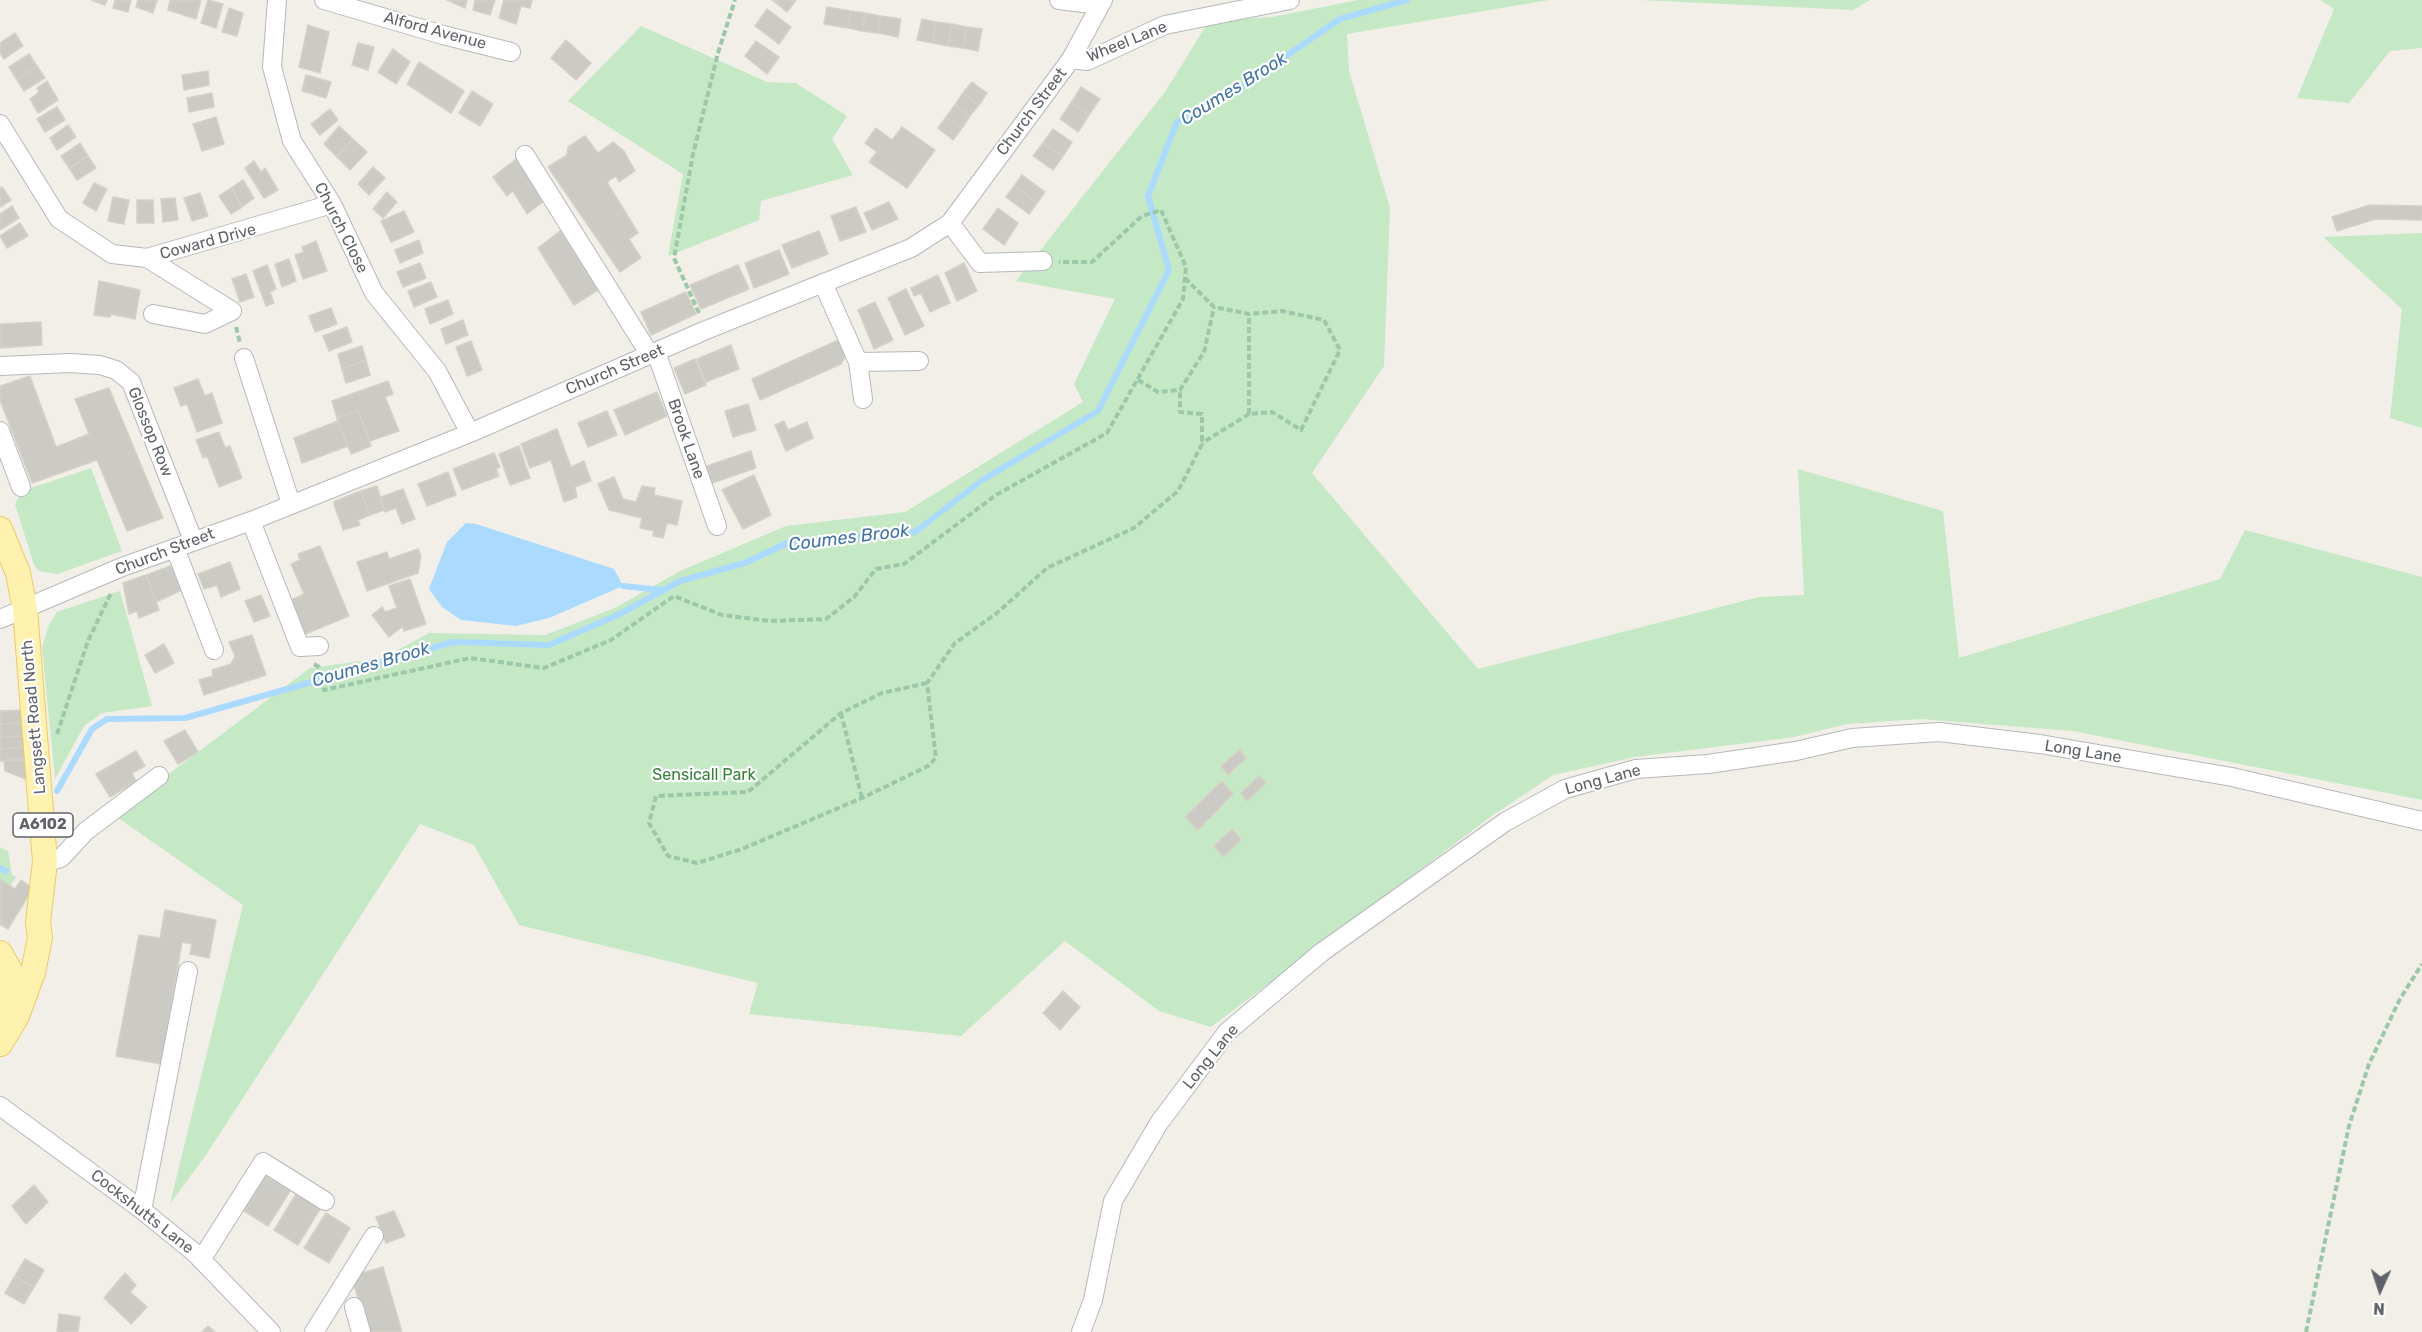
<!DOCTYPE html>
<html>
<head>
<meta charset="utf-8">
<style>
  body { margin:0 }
  #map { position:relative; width:2422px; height:1332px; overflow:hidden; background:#f1efe8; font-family:Rubik,sans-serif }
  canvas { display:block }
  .north { position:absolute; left:2350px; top:1260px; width:60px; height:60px; -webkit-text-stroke:4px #fff; paint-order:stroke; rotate:183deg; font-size:16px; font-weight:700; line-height:24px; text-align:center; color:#5f6368 }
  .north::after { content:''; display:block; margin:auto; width:21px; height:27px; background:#5f6368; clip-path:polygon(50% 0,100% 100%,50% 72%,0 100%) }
</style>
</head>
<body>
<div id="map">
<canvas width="2422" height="1332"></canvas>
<div class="north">N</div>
</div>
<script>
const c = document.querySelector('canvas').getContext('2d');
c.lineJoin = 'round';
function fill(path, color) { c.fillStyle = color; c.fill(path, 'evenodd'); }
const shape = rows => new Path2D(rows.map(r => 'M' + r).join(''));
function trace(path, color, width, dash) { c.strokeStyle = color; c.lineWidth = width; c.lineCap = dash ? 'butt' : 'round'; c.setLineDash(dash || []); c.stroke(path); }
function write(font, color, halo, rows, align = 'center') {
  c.font = font + ' Rubik,sans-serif'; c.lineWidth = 4.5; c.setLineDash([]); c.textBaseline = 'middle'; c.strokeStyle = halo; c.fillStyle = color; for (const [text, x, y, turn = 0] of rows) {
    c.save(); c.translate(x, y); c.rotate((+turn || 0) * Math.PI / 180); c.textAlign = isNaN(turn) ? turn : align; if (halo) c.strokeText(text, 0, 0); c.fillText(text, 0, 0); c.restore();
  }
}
fill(shape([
  [1358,0,1549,0,1347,34,1349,71,1390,208,1384,366,1312,473,1478,669,1759,597,1804,595,1798,469,1943,511,1959,658,2220,579,2245,530,2422,577,2422,800,2073,731,1921,719,1847,724,1794,737,1635,757,1553,775,1489,818,1211,1027,1159,1011,1065,941,961,1036,749,1014,758,983,519,925,474,845,420,824,208,1152,170,1204,243,905,114,815,310,668,383,658,429,633,545,635,615,608,680,571,786,526,905,512,1083,402,1074,384,1115,299,1016,281,1165,92,1209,21,1272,17],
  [1640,0,1870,0,1853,10],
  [2320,0,2422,0,2422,48,2390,51,2349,103,2297,98,2334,9],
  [641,26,767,82,796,83,847,116,832,139,853,175,761,201,759,220,668,256,683,174,568,101],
  [2422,233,2422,428,2390,418,2402,309,2323,237],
  [91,468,122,551,57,574,39,571,34,565,15,504,22,491],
  [120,591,152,706,102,713,84,726,55,779,42,647,49,625,57,612],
  [0,847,8,851,12,875,16,877,10,886,0,879]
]), '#c5e8c5');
fill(shape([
  [466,523,476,524,614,569,623,586,549,618,516,626,461,620,442,607,429,589,447,542]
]), '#aadaff');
trace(shape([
  [623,586,661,590],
  [57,791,92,729,107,719,185,718,453,642,549,645,620,614,680,581,745,563,787,543,915,532,981,481,1098,411,1169,270,1148,196,1177,122,1228,96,1340,19,1407,0],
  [0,868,6,871]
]), '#aadaff', 6);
const building = shape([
  [91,0,107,0,105,5,91,0],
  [115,0,131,0,128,12,113,8,115,0],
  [138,0,157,0,153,13,136,7,138,0],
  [170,0,201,0,196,19,168,10,170,0],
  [208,0,223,4,216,28,201,23,208,0],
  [447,0,467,0,465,8,447,0],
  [475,0,495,0,490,15,473,10,475,0],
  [504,0,532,0,530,8,521,6,516,24,499,18,504,0],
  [772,0,796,0,787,12,772,0],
  [827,7,851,11,848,28,824,24,827,7],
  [229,8,243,13,237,36,222,32,229,8],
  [767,9,791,27,779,44,755,26,767,9],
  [851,11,865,13,862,31,848,28,851,11],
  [865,13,881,16,878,33,862,31,865,13],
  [881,16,901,19,898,37,878,33,881,16],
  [922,19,936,22,933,43,917,40,922,19],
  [936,22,952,24,948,46,933,43,936,22],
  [952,24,967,27,963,48,948,46,952,24],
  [308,25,329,32,320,73,299,67,308,25],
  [967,27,982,29,978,51,963,48,967,27],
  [15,33,23,46,4,59,0,53,0,43,15,33],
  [566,40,591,63,576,80,551,58,566,40],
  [756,41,779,57,767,74,745,56,756,41],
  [358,43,374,47,368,70,352,65,358,43],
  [393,49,410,62,396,84,378,72,393,49],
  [29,54,37,66,17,80,9,67,29,54],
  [419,62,464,91,451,113,407,84,419,62],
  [37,66,45,78,24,91,17,80,37,66],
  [208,71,209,85,184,90,182,75,208,71],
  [306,75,331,82,326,98,302,91,306,75],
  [47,81,58,100,38,113,30,99,39,92,37,88,47,81],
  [972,82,987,93,979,105,963,93,972,82],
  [1081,87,1100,99,1089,115,1071,103,1081,87],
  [472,91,493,104,480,126,459,113,472,91],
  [212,93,214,107,189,112,187,98,212,93],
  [963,93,979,105,970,116,955,105,963,93],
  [1071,103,1089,115,1078,132,1060,119,1071,103],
  [955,105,970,116,962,128,946,117,955,105],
  [57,107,65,120,45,132,37,119,57,107],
  [330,109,338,120,320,135,311,124,330,109],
  [216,117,224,144,202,151,193,124,216,117],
  [946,117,962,128,953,140,938,128,946,117],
  [68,125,76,137,57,150,50,138,68,125],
  [339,126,353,139,337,157,324,144,339,126],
  [902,127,935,150,907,188,869,162,877,152,865,143,876,128,892,140,902,127],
  [1053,129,1072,142,1063,156,1043,143,1053,129],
  [585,136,598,153,613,142,624,151,635,171,619,182,616,176,607,182,638,233,629,239,641,258,620,272,548,167,567,155,568,147,585,136],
  [353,139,367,152,350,170,337,157,353,139],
  [80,143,88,156,69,168,61,156,80,143],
  [1043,143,1063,156,1053,170,1033,156,1043,143],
  [88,156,96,168,77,180,69,168,88,156],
  [516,159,544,201,527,214,513,191,507,196,493,177,516,159],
  [254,161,261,172,265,168,278,190,264,198,245,168,254,161],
  [373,167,385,178,369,195,358,184,373,167],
  [1022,175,1045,192,1037,203,1014,186,1022,175],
  [243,180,254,198,242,207,231,188,243,180],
  [94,183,107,189,96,211,83,203,94,183],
  [1014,186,1037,203,1029,214,1006,197,1014,186],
  [2,187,11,200,0,207,0,188,2,187],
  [231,188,242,207,231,214,219,196,231,188],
  [387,192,397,202,383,218,373,209,387,192],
  [200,193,208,216,192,221,184,198,200,193],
  [113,197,129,200,124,224,108,221,113,197],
  [175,198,178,220,163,222,161,199,175,198],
  [137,200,153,200,154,223,137,223,137,200],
  [889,202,898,219,872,230,864,213,889,202],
  [2370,205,2422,206,2422,220,2375,219,2337,231,2332,217,2370,205],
  [12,206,19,218,0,230,0,214,12,206],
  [856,207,866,232,840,241,831,216,856,207],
  [998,208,1018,223,1004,245,983,229,998,208],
  [404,211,414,232,391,242,381,221,404,211],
  [20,223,28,236,7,248,0,236,20,223],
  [560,231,598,290,574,305,538,248,560,231],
  [819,231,828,254,792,268,782,245,819,231],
  [419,240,423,253,400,263,395,250,419,240],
  [316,241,327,271,303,279,295,255,304,252,302,247,316,241],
  [779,250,789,274,754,288,745,263,779,250],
  [289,259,296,281,282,287,275,264,289,259],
  [420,263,426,278,403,287,397,272,420,263],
  [964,263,977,291,957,301,945,273,964,263],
  [267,265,276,289,270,292,274,303,266,306,253,271,267,265],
  [738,265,749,289,701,309,690,285,738,265],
  [246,274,254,297,240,302,232,279,246,274],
  [938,275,950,303,930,312,921,293,914,296,911,288,938,275],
  [99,281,140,290,135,319,111,314,110,317,94,315,99,281],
  [431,282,437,297,414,307,408,291,431,282],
  [906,289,924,326,905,335,888,298,906,289],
  [686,292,696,314,651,335,641,312,686,292],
  [448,300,453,314,430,324,425,309,448,300],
  [875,302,893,340,874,349,858,310,875,302],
  [331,308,337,324,315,332,309,316,331,308],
  [463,320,468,335,446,344,441,329,463,320],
  [41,322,42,345,0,348,0,324,41,322],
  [347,327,352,342,329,351,323,336,347,327],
  [843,338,848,352,841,364,760,400,752,379,843,338],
  [471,341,482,370,467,376,456,347,471,341],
  [731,345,739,369,706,382,697,359,731,345],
  [362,346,366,360,342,369,338,354,362,346],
  [695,359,706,385,685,394,674,368,695,359],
  [366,360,370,375,346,383,342,369,366,360],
  [30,376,56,447,89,434,75,399,109,388,163,518,127,531,97,460,32,483,0,400,0,386,30,376],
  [198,379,205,396,212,393,222,423,197,432,187,404,181,406,174,388,198,379],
  [388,381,393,394,385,397,399,431,370,441,358,410,337,418,332,401,388,381],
  [657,392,667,416,625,435,614,410,657,392],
  [748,404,756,430,733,437,725,411,748,404],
  [358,410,371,446,351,454,337,418,358,410],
  [607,411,617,435,588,447,578,423,607,411],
  [338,421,348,446,302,463,294,438,338,421],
  [784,421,788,430,807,422,813,438,786,451,775,425,784,421],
  [557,429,571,467,584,461,591,481,575,487,577,497,564,502,551,460,530,468,521,444,557,429],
  [219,432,225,448,230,446,242,478,219,487,207,456,203,458,196,440,219,432],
  [519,446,530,478,510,485,499,454,519,446],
  [751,451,756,468,712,483,707,466,751,451],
  [494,453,500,467,496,469,499,476,462,490,453,469,494,453],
  [448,472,456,495,427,506,418,484,448,472],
  [754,475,771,515,743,529,722,490,754,475],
  [614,477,623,499,636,502,642,486,655,488,654,495,682,501,677,525,667,523,663,538,653,536,654,531,640,528,642,518,609,510,598,484,614,477],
  [377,486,384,510,370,515,361,491,377,486],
  [403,489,415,519,402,524,396,508,385,512,380,500,381,497,403,489],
  [361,491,370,515,358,520,360,525,343,530,334,504,335,501,361,491],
  [320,546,349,616,303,635,287,602,304,594,291,564,300,560,298,554,320,546],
  [418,549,421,556,418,573,367,591,357,562,387,552,389,559,418,549],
  [230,562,240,589,221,597,217,585,204,589,198,574,230,562],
  [173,565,182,590,156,602,146,575,173,565],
  [146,575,159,610,139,618,137,611,129,614,123,583,146,575],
  [410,579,426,624,404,631,403,626,389,637,372,615,382,607,385,612,397,608,389,586,410,579],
  [261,595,270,616,254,622,245,601,261,595],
  [252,635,266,675,204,695,199,680,213,676,212,670,231,664,235,656,229,642,252,635],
  [164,644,174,663,155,673,145,655,164,644],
  [23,710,24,723,0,724,0,711,23,710],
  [24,723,24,736,0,737,0,724,24,723],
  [185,730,198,752,178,764,164,741,185,730],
  [24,736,25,747,0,749,0,737,24,736],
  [25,747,26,760,0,761,0,749,25,747],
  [1240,750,1246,758,1228,775,1221,766,1240,750],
  [136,751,145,766,132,773,136,781,110,797,96,774,136,751],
  [4,760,26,760,26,779,5,771,4,760],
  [1259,776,1266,783,1247,801,1241,793,1259,776],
  [1222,781,1233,794,1198,830,1185,817,1222,781],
  [1232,829,1241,840,1223,857,1214,846,1232,829],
  [0,879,15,889,21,880,33,888,8,929,0,924,0,879],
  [165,910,216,920,209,958,190,954,192,944,182,942,161,1064,116,1056,139,935,160,938,165,910],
  [1063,991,1080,1007,1060,1030,1043,1013,1063,991],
  [265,1176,290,1191,268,1226,244,1211,265,1176],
  [34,1185,48,1202,26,1224,12,1206,34,1185],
  [296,1194,320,1209,298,1245,274,1230,296,1194],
  [394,1211,405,1236,386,1243,376,1217,394,1211],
  [326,1213,350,1228,329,1263,304,1248,326,1213],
  [25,1259,44,1270,34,1287,15,1276,25,1259],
  [383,1267,402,1332,369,1332,351,1276,383,1267],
  [125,1273,136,1285,130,1292,147,1307,131,1324,104,1298,125,1273],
  [15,1276,34,1287,24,1304,5,1293,15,1276],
  [59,1314,80,1317,78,1332,57,1332,59,1314],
  [208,1326,215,1332,202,1332,208,1326]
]);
fill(building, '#cccac5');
trace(building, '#d6d1c6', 1.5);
const minor = shape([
  [277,0,272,67,292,141,332,204,374,293,437,371,470,433],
  [324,0,443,35,511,52],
  [1059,0,1100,5],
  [1071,59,1087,61,1165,25,1290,0],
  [0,124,59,219,112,254,147,258,332,204],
  [525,155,650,355],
  [950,223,980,263,1043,261],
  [147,258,232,311],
  [823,283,858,362,919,361],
  [153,314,205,324,232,311],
  [656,352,717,526],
  [244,358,291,504],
  [858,362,863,399],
  [0,366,70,363,100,365,116,370,131,382,193,540],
  [0,431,21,487],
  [251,521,300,647,319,646],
  [175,548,214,650],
  [0,619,122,567,251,521,470,433,706,330,911,248,950,223,1071,59,1103,0],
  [45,862,61,858,86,831,159,776],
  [0,1106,142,1210,195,1253,271,1332],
  [142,1210,188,971],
  [201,1260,263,1162,325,1201],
  [354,1307,361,1332],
  [314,1332,374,1236],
  [1081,1332,1093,1300,1113,1201,1159,1123,1227,1032,1322,952,1505,822,1565,789,1636,769,1708,764,1796,751,1852,738,1939,732,2040,744,2232,777,2422,821]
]);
const major = shape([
  [0,529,18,573,25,609,45,862,38,922,40,938,33,972,17,1016,0,1044],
  [0,953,13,976,6,1011]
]);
trace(minor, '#b5b8bc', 20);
trace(major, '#f2c960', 26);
trace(shape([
  [1185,278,1214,307,1249,314,1282,311,1324,320,1340,350,1301,430,1272,412,1249,414,1202,443],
  [699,313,674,258,693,154,718,53,735,0],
  [236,327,240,343],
  [1138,380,1158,392,1180,390,1204,352,1214,307],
  [1249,414,1249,314],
  [314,664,319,667,324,690,470,658,544,668,611,640,674,596,722,615,770,621,826,619,854,597,876,569,904,564,996,495,1107,433,1183,299,1186,267,1161,210,1142,216,1092,262,1059,262],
  [927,683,882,693,841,713,748,792,656,796,649,823,668,856,697,863,742,849,862,798,928,766,936,758,927,683,955,643,997,613,1047,568,1134,528,1178,491,1202,444,1202,414,1180,412,1180,390],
  [841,713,862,798],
  [57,734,88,641,111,593],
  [2306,1332,2349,1126,2369,1064,2400,999,2422,964]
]), '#9cc7a9', 4, [6, 3]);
trace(minor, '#fff', 18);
trace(major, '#fff2af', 24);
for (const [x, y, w] of [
  [43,825,60]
]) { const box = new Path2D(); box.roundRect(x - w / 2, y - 12, w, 24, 4.5); c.fillStyle = '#fff'; c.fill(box); trace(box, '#5f6368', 1.5); }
write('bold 15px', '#5f6368', null, [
  ["A6102",43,825]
]);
write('16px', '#5f6368', '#fff', [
  ["Alford Avenue",435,31,15],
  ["Wheel Lane",1127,42,-22],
  ["Church Street",1032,112,-53],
  ["Church Close",341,228,63],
  ["Coward Drive",208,242,-15],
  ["Church Street",615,370,-23],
  ["Glossop Row",150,432,68],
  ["Brook Lane",686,439,71],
  ["Church Street",165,552,-21],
  ["Langsett Road North",34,717,-95],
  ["Long Lane",2083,752,9],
  ["Long Lane",1603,780,-15],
  ["Long Lane",1211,1057,-51],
  ["Cockshutts Lane",142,1212,38]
]);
write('16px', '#348238', '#fff', [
  ["Sensicall Park",704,775]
]);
write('italic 18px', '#4174aa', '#fff', [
  ["Coumes Brook",1234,89,-32],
  ["Coumes Brook",849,538,-7],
  ["Coumes Brook",371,665,-16]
]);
</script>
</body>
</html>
